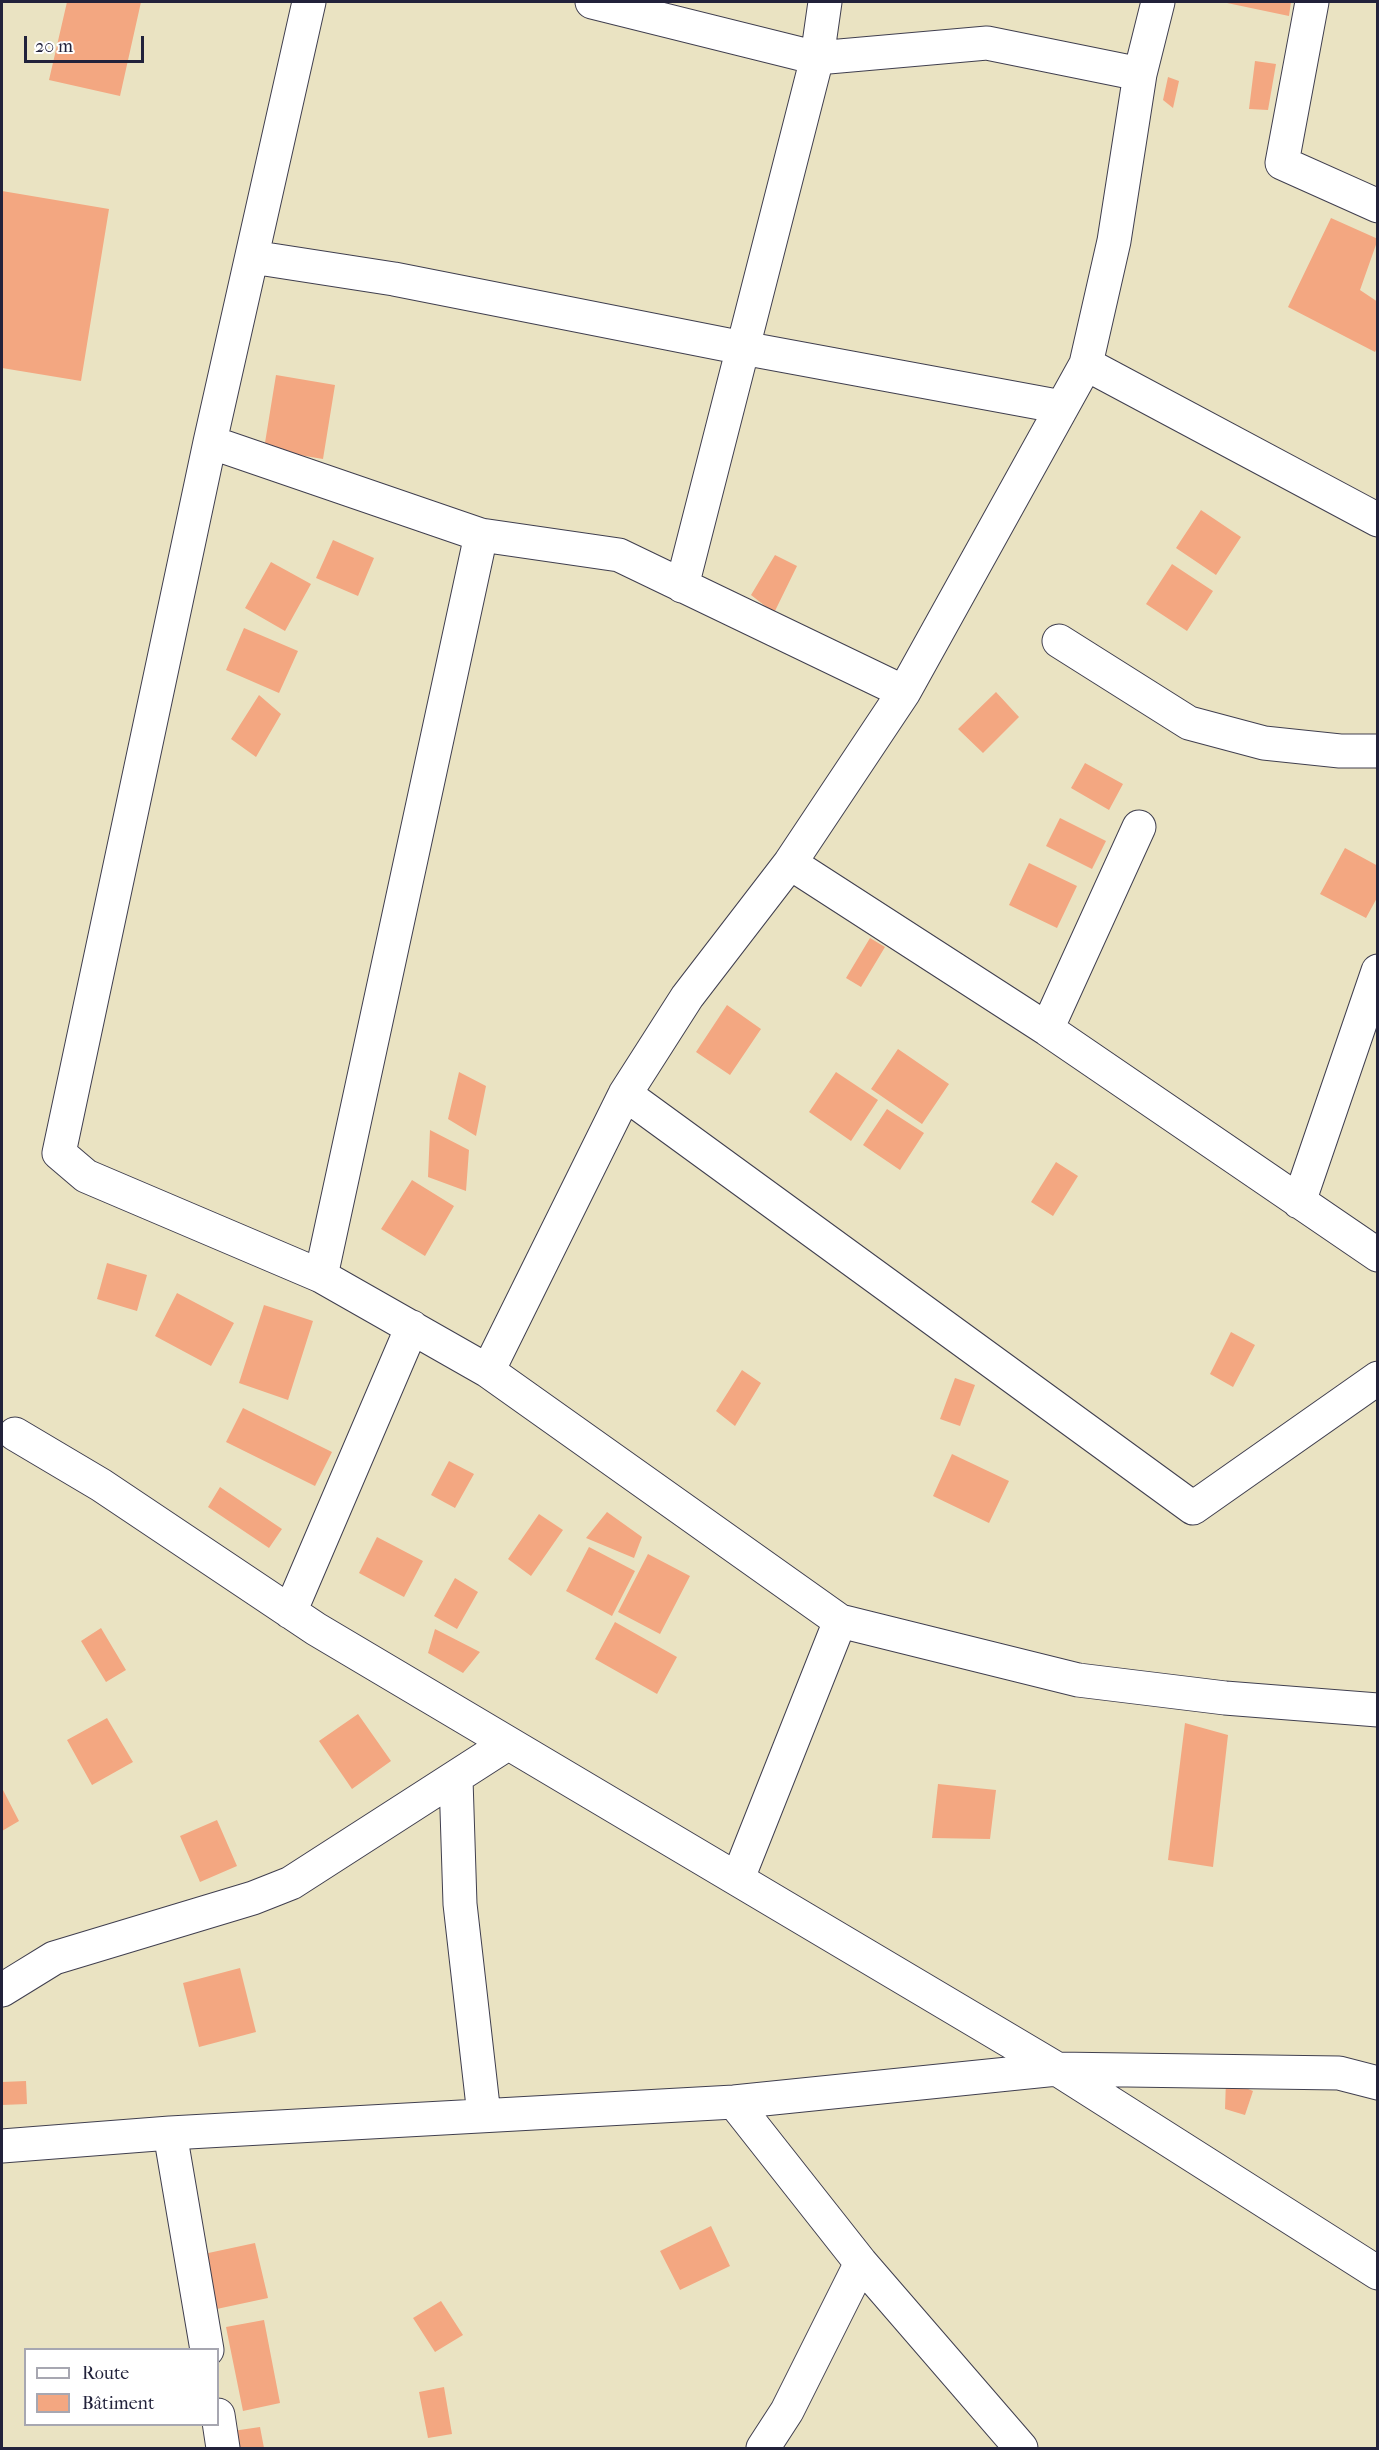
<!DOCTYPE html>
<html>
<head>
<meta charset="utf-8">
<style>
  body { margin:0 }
  #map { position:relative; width:1379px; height:2450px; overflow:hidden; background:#eae3c2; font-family:"IM FELL French Canon",serif }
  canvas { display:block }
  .frame { position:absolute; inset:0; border:3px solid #22223b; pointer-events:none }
  .legend { position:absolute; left:24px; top:2348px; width:195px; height:78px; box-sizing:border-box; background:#fff; border:2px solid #a7a7b1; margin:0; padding:8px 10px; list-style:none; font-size:18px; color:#22223b }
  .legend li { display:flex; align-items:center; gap:12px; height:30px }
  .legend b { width:30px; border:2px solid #a7a7b1 }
  .scale { position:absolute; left:24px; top:36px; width:120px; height:27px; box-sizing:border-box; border:3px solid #22223b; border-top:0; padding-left:8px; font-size:18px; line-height:21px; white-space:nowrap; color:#22223b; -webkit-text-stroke:4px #fff; paint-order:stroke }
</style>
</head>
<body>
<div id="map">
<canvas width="1379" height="2450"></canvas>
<div class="frame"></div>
<ul class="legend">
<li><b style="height:8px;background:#fff"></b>Route</li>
<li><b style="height:16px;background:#f3a781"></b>Bâtiment</li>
</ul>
<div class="scale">20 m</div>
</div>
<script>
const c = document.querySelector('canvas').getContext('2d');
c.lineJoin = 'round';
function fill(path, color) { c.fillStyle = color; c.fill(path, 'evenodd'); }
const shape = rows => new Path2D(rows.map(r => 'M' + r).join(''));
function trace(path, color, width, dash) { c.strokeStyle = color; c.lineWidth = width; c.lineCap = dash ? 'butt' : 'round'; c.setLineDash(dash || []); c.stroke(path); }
fill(shape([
  [67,2,141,2,120,96,49,80],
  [1227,3,1227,2,1291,2,1289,16],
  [1255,61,1276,64,1268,110,1249,109],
  [1168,77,1179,81,1173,108,1163,100],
  [2,191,109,209,81,381,2,368],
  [1331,218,1378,239,1360,290,1378,302,1378,346,1375,352,1288,307],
  [276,375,335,385,323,459,264,449],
  [1201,510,1241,537,1216,575,1176,548],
  [333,540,374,558,358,596,316,578],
  [775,555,797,566,774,613,751,595],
  [271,562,311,584,285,631,245,608],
  [1172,564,1213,591,1187,631,1146,604],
  [244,628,298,651,279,693,226,670],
  [996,692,1019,717,983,753,958,729],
  [259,695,281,714,256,757,231,739],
  [1085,763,1123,784,1109,810,1071,788],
  [1060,818,1106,841,1092,869,1046,846],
  [1345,848,1378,866,1378,896,1366,918,1320,894],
  [1029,863,1077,886,1057,928,1009,905],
  [870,938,885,947,861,987,846,978],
  [727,1005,761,1029,730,1075,696,1052],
  [898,1049,949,1084,922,1124,871,1089],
  [459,1072,486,1086,476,1136,448,1119],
  [836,1072,878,1100,851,1141,809,1112],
  [887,1109,924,1133,900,1170,863,1145],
  [430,1130,469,1150,466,1191,428,1177],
  [1056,1162,1078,1176,1053,1216,1031,1202],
  [412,1180,454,1206,425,1256,381,1229],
  [107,1263,147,1275,137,1311,97,1299],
  [177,1293,234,1323,211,1366,155,1336],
  [264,1305,313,1321,288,1400,239,1383],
  [1231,1332,1255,1345,1233,1387,1210,1374],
  [742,1370,761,1383,735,1426,716,1411],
  [955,1378,975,1385,960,1426,940,1419],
  [243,1408,332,1452,315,1486,226,1442],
  [952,1454,1009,1481,989,1523,933,1496],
  [449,1461,474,1474,455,1508,431,1495],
  [220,1487,282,1529,269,1548,208,1507],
  [607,1512,642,1537,634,1558,586,1538],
  [539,1514,563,1530,531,1576,508,1559],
  [377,1537,423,1561,404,1597,359,1573],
  [589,1547,635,1571,612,1616,566,1591],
  [648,1554,690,1576,660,1634,618,1612],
  [455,1578,478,1592,457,1629,434,1616],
  [615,1622,677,1657,657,1694,595,1659],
  [101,1628,126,1670,106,1682,81,1641],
  [435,1629,480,1652,463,1673,428,1653],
  [358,1714,391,1761,352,1789,319,1741],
  [107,1718,133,1762,92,1785,67,1740],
  [1185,1723,1228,1735,1213,1867,1168,1860],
  [938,1784,996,1790,990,1839,932,1838],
  [2,1788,19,1821,2,1831],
  [217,1820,237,1866,200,1882,180,1836],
  [240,1968,256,2032,199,2047,183,1983],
  [1226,2080,1253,2091,1245,2115,1225,2109],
  [26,2081,27,2104,2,2105,2,2082],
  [711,2226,730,2266,680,2290,660,2251],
  [255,2243,268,2298,212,2310,199,2255],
  [441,2301,463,2335,435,2352,413,2318],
  [264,2320,280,2403,243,2411,226,2327],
  [444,2387,452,2434,428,2438,419,2392],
  [260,2427,264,2448,229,2448,226,2432]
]), '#f3a781');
const street = shape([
  [309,2,210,442,59,1153,86,1176,321,1276,488,1371,840,1621,1078,1680,1225,1698,1378,1710],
  [592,2,817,58,987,43,1140,74],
  [1312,2,1282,163,1378,206],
  [252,257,394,279,743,348,1062,407],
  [1086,364,1378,520],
  [210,442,481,535,619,555,904,692],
  [682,586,817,58,825,2],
  [1059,641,1189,723,1264,743,1340,751,1378,751],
  [790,863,1047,1029,1378,1255],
  [1047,1029,1139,827],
  [625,1094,1193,1508,1378,1378],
  [1299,1202,1378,971],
  [321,1276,481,535],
  [488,1371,625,1094,687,997,790,863,904,692,1086,364,1114,241,1140,74,1158,2],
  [15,1434,101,1485,316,1629,1057,2069,1378,2273],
  [290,1612,412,1327],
  [456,1779,460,1904,484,2115],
  [738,1878,840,1621],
  [2,1990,54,1958,253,1898,291,1883,507,1744],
  [734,2102,861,2263,1021,2448],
  [170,2133,207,2350],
  [2,2146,170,2133,734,2102,1057,2069,1339,2073,1378,2083],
  [218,2415,223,2448],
  [763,2448,787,2411,861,2263]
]);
trace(street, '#403f4f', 35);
trace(street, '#fff', 33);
</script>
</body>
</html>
